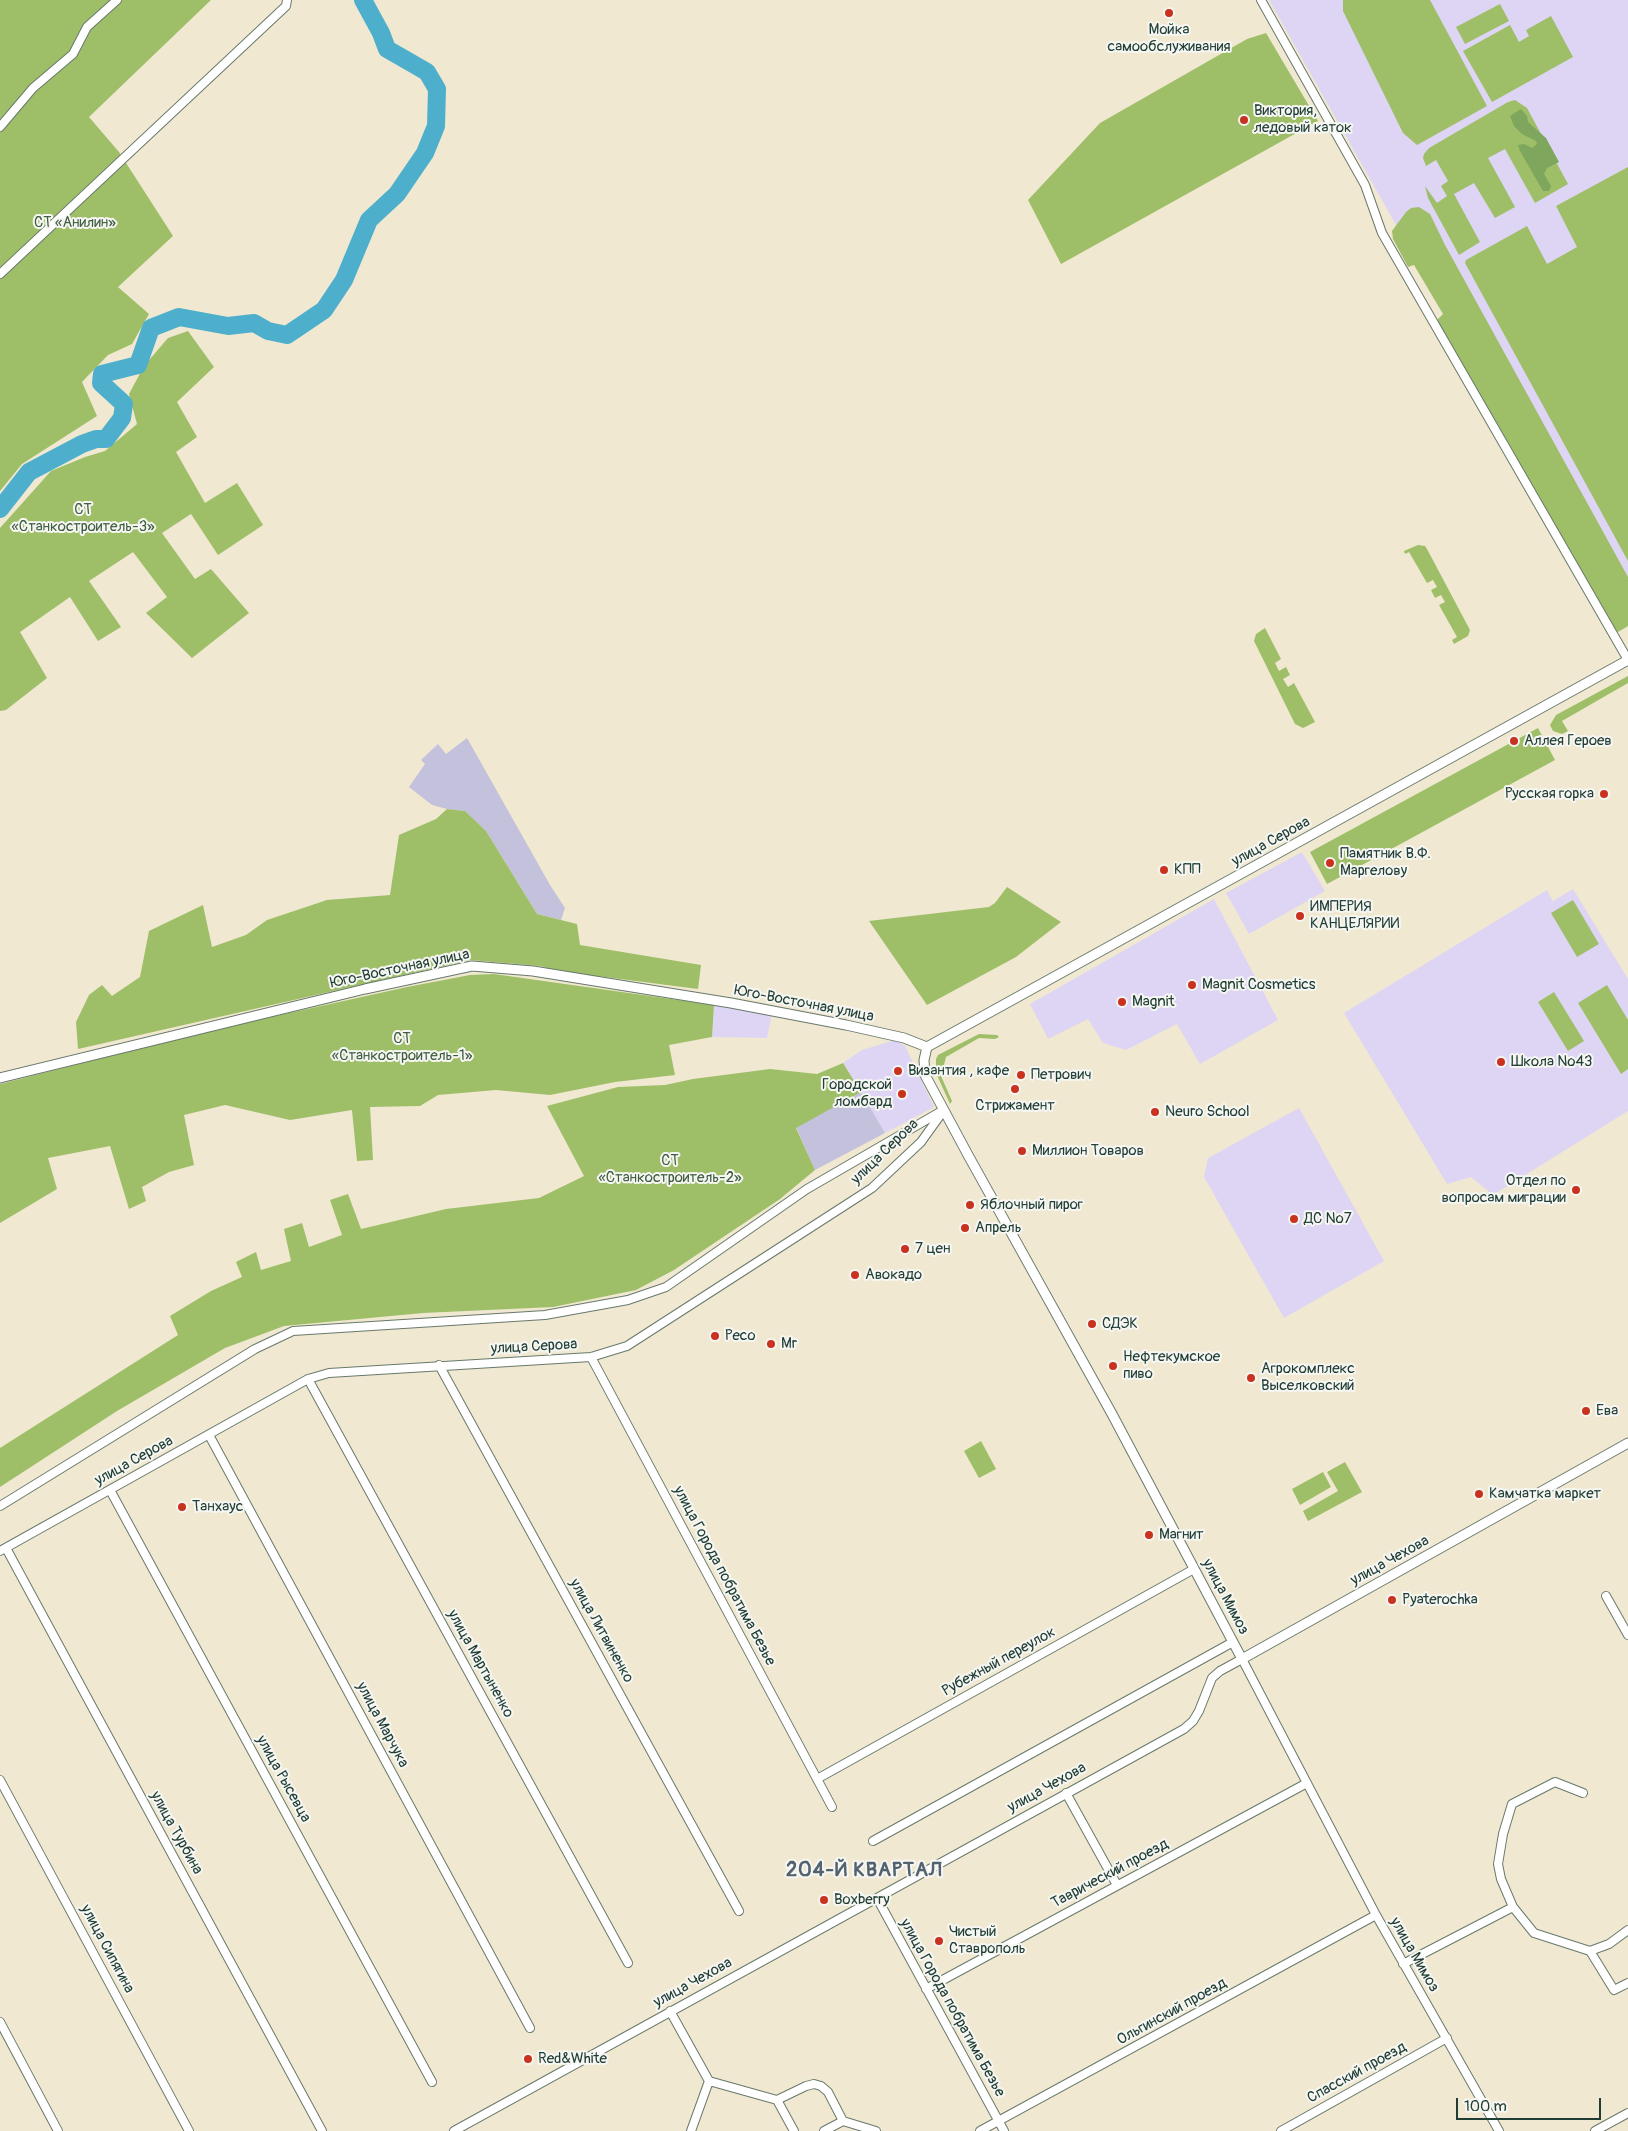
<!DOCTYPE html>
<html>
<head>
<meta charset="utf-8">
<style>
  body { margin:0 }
  #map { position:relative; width:1628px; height:2131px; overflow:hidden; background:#f0e8d1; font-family:Pangolin,sans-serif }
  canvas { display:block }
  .scale { position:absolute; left:1456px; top:2098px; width:145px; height:22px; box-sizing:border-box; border:2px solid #1f3d34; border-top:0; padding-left:6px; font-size:15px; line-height:18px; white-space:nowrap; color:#1f3d34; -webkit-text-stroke:4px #f6f6f2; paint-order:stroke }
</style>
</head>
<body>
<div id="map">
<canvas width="1628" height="2131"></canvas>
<div class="scale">100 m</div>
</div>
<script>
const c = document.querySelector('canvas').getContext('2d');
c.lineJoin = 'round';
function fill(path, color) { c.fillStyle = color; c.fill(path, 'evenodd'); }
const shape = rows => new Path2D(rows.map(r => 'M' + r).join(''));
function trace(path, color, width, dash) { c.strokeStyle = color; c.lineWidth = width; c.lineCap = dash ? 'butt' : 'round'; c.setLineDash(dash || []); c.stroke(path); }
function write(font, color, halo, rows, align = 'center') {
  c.font = font + ' Pangolin,sans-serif'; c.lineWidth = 4; c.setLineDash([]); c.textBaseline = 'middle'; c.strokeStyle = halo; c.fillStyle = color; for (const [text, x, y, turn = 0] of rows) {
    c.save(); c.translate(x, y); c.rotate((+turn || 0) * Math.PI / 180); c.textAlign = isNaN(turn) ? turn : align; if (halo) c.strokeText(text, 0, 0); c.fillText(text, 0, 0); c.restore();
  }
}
fill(shape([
  [1269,0,1628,0,1628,617,1620,622],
  [1302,852,1325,891,1249,934,1226,893],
  [1573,889,1628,979,1628,1111,1493,1195,1471,1177,1447,1184,1344,1013,1547,890,1553,901],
  [1214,899,1278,1020,1200,1064,1177,1024,1126,1050,1103,1043,1088,1019,1048,1039,1030,1004],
  [714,1005,772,1014,767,1038,712,1037],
  [895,1040,905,1046,934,1107,885,1133,843,1063,862,1050],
  [1299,1108,1384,1261,1284,1318,1204,1177,1208,1158]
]), '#ded5f5');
fill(shape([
  [467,738,550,885,565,908,561,920,537,914,486,831,465,811,447,809,432,805,409,787,425,764,421,760,438,744,446,754],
  [861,1092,885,1133,815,1170,796,1127]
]), '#c3c1db');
fill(shape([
  [0,0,211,0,89,117,119,152,173,236,118,287,149,314,132,344,108,355,82,382,97,416,22,464,0,491],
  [1343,0,1430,0,1487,106,1417,145,1403,133,1343,11],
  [1500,4,1509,21,1465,44,1456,27],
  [1551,16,1573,57,1492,102,1463,51,1510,25,1519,42,1529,36,1526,30],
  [1266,33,1318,121,1061,264,1028,200,1100,123,1247,39],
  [1515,100,1527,108,1568,184,1535,203,1505,149,1488,158,1515,207,1495,218,1474,183,1454,194,1480,242,1459,255,1428,198,1425,186,1437,203,1447,196,1441,186,1448,181,1436,160,1426,166,1423,158,1424,154,1429,148,1508,102],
  [1628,167,1628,561,1465,263,1466,260,1527,226,1547,264,1577,247,1556,206],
  [1419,207,1430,214,1445,245,1628,577,1628,626,1618,632,1614,629,1437,320,1443,314,1414,265,1408,267,1393,239,1392,231,1406,212,1411,208],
  [188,331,214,367,177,402,197,437,176,452,205,503,237,483,263,525,218,555,191,514,162,533,195,579,211,569,249,613,192,658,146,613,167,597,133,552,89,581,121,627,98,641,70,597,20,632,47,678,6,710,0,711,0,528,51,471,85,457,105,451,137,424,129,394,144,366,168,338],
  [1418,545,1425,546,1427,549,1470,630,1468,636,1454,644,1452,640,1457,637,1439,605,1445,602,1441,595,1435,598,1431,590,1437,587,1433,580,1427,583,1409,552,1405,554,1404,551],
  [1265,628,1281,659,1275,663,1279,671,1286,667,1290,675,1283,679,1288,687,1294,683,1315,722,1303,728,1295,724,1254,641,1256,634],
  [1628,676,1628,683,1562,721,1568,731,1562,734,1553,731,1550,725,1556,715],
  [1538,728,1555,760,1327,884,1310,852],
  [447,809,465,811,486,831,537,914,577,924,580,945,701,965,698,989,558,971,540,966,470,960,78,1049,76,1022,89,995,102,985,112,996,140,977,149,931,203,905,212,947,246,935,267,920,327,900,390,895,399,835,436,819],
  [1007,887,1061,922,1016,957,927,1005,869,921,989,907,995,903],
  [1573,900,1599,944,1577,957,1551,913],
  [494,974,714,1005,712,1037,669,1045,675,1075,615,1082,550,1095,496,1090,438,1095,420,1106,370,1107,373,1160,357,1161,352,1110,290,1120,225,1105,184,1115,194,1165,169,1172,142,1187,146,1201,129,1209,110,1146,48,1158,57,1189,0,1223,0,1084,221,1028,407,987,470,975],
  [1607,985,1628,1020,1628,1069,1621,1074,1578,1003],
  [1554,992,1584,1041,1568,1051,1538,1002],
  [979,1034,997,1035,999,1037,995,1039,979,1038,946,1057,941,1076,952,1101,950,1104,936,1073,936,1059,938,1055],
  [843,1063,861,1092,796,1128,815,1170,780,1199,674,1270,636,1290,553,1307,423,1313,284,1326,225,1348,117,1411,0,1487,0,1448,178,1335,170,1316,211,1291,242,1277,236,1262,256,1252,261,1270,291,1261,284,1229,302,1223,309,1247,342,1235,330,1200,348,1194,361,1229,446,1209,539,1198,584,1176,547,1106,618,1087,665,1085,693,1079,770,1069,817,1074],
  [981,1441,996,1469,979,1478,964,1451],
  [1345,1462,1362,1492,1308,1521,1303,1511,1338,1491,1327,1472],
  [1323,1472,1331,1487,1300,1505,1292,1489]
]), '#9ebf68');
fill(shape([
  [1521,109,1527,116,1528,122,1546,138,1559,162,1547,168,1544,174,1551,186,1549,191,1543,191,1520,151,1518,145,1524,144,1532,148,1537,144,1536,141,1522,134,1514,126,1510,116]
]), '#7ea65c');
trace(shape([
  [0,509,29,472,82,444,96,439,106,439,122,418,124,404,101,383,102,374,138,365,151,328,179,317,228,326,254,323,268,331,287,335,324,310,344,280,369,220,397,194,425,153,436,126,437,89,427,72,387,49,381,33,363,0]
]), '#4dafcc', 18);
const minor = shape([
  [1261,0,1365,185,1382,233,1628,660],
  [0,127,33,88,73,54,87,27,117,0],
  [0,274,286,6,287,0],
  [591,1357,832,1807],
  [439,1365,739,1911],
  [308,1379,628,1963],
  [209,1435,530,2028],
  [110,1490,432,2082],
  [0,1506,255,1349,293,1331,545,1315,628,1300,666,1287,807,1189,940,1112],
  [6,1548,322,2131],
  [0,1551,308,1379,329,1373,591,1357,627,1346,872,1188,921,1142,944,1110],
  [1606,1596,1628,1635],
  [817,1779,1194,1569],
  [0,1780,189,2131],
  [1066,1793,1117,1885],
  [873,1841,1233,1642],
  [877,1898,1004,2131],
  [1513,1907,1501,1879,1498,1864,1503,1834,1512,1804,1555,1782,1583,1793],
  [1628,1930,1609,1944,1590,1951,1614,1990,1628,1983],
  [1403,1964,1513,1907,1534,1933,1590,1951],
  [926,1989,1307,1783],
  [670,2011,709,2081,777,2100,806,2086,814,2084,821,2086,828,2092,843,2121,876,2131],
  [0,2022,58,2131],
  [777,2100,794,2131],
  [454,2131,1184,1729,1193,1721,1199,1711,1212,1678,1220,1671,1242,1659,1376,1915,1499,2131],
  [691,2131,709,2081],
  [824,2131,843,2121],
  [980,2131,1376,1915],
  [1281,2131,1447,2038],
  [1595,2131,1628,2113]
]);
const tertiary = shape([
  [927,1047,924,1060,925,1075,968,1155,1112,1414,1242,1659,1628,1443],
  [927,1047,1628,660],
  [0,1078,365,989,472,966,533,971,731,1003,846,1025,904,1038,927,1047]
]);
trace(minor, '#68796b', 10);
trace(tertiary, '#68796b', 11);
trace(minor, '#fff', 8);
trace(tertiary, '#fff', 9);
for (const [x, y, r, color] of [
  [1169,13,5,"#c8321e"],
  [1244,120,5,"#c8321e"],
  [1514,741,5,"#c8321e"],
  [1604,794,5,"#c8321e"],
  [1330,863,5,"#c8321e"],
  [1164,870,5,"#c8321e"],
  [1300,916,5,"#c8321e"],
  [1192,985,5,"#c8321e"],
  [1122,1002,5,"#c8321e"],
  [1501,1062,5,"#c8321e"],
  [898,1071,5,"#c8321e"],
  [1021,1075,5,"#c8321e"],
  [1015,1089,5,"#c8321e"],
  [902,1094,5,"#c8321e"],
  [1155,1112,5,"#c8321e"],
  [1022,1151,5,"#c8321e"],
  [1576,1190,5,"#c8321e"],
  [970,1205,5,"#c8321e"],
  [1294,1219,5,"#c8321e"],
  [965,1228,5,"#c8321e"],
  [905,1249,5,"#c8321e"],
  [855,1275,5,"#c8321e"],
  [1092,1324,5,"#c8321e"],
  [715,1336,5,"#c8321e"],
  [771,1344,5,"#c8321e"],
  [1113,1366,5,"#c8321e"],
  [1251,1378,5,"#c8321e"],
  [1586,1411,5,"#c8321e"],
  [1479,1494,5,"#c8321e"],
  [182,1507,5,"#c8321e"],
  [1149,1535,5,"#c8321e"],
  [1392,1600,5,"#c8321e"],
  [824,1900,5,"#c8321e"],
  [939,1941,5,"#c8321e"],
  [528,2059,5,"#c8321e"]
]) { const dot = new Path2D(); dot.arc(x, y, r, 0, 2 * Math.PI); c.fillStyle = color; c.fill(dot); trace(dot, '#f6f6f2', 2); }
write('15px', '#1f3d34', '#f6f6f2', [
  ["Мойка",1169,30,"center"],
  ["самообслуживания",1169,47,"center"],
  ["Виктория,",1254,111],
  ["ледовый каток",1254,128],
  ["Аллея Героев",1524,741],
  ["Русская горка",1594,794,"right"],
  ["Памятник В.Ф.",1340,854],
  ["Маргелову",1340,871],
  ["КПП",1174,870],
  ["ИМПЕРИЯ",1310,907],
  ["КАНЦЕЛЯРИИ",1310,924],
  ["Magnit Cosmetics",1202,985],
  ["Magnit",1132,1002],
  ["Школа №43",1511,1062],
  ["Византия , кафе",908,1071],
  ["Петрович",1031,1075],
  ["Городской",892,1085,"right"],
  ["ломбард",892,1102,"right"],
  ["Стрижамент",1015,1106,"center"],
  ["Neuro School",1165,1112],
  ["Миллион Товаров",1032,1151],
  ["Отдел по",1566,1181,"right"],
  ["вопросам миграции",1566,1198,"right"],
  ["Яблочный пирог",980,1205],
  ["ДС №7",1304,1219],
  ["Апрель",975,1228],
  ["7 цен",915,1249],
  ["Авокадо",865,1275],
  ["СДЭК",1102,1324],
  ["Ресо",725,1336],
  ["Mr",781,1344],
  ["Нефтекумское",1123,1357],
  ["пиво",1123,1374],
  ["Агрокомплекс",1261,1369],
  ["Выселковский",1261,1386],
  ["Ева",1596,1411],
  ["Камчатка маркет",1489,1494],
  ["Танхаус",192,1507],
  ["Магнит",1159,1535],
  ["Pyaterochka",1402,1600],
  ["Boxberry",834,1900],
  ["Чистый",949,1932],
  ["Ставрополь",949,1949],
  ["Red&White",538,2059]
], 'left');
write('15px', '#3f5e41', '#f6f6f2', [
  ["СТ «Анилин»",75,223],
  ["СТ",83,510],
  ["«Станкостроитель-3»",83,527],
  ["СТ",402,1039],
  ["«Станкостроитель-1»",402,1056],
  ["СТ",670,1161],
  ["«Станкостроитель-2»",670,1178]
]);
write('15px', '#1f3d34', '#f6f6f2', [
  ["улица Серова",1271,842,-29],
  ["Юго-Восточная улица",400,969,-12],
  ["Юго-Восточная улица",804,1004,11],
  ["улица Серова",885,1152,-44],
  ["улица Серова",534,1347,-3],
  ["улица Серова",134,1461,-29],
  ["улица Чехова",1390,1561,-29],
  ["улица Города побратима Безье",724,1576,62],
  ["улица Мимоз",1225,1597,62],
  ["улица Литвиненко",601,1631,61],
  ["Рубежный переулок",999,1662,-29],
  ["улица Мартыненко",480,1664,61],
  ["улица Марчука",382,1725,62],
  ["улица Рысевца",283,1779,61],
  ["улица Чехова",1047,1788,-29],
  ["улица Турбина",176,1833,61],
  ["Таврический проезд",1110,1874,-28],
  ["улица Сипягина",107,1949,62],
  ["улица Мимоз",1414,1955,60],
  ["улица Чехова",693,1983,-29],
  ["улица Города побратима Безье",952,2008,61],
  ["Ольгинский проезд",1172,2012,-29],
  ["Спасский проезд",1357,2073,-29]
]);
c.letterSpacing = '1px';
write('bold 20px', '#52626e', '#f6f6f2', [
  ["204-Й КВАРТАЛ",864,1871]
]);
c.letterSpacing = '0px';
</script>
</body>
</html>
